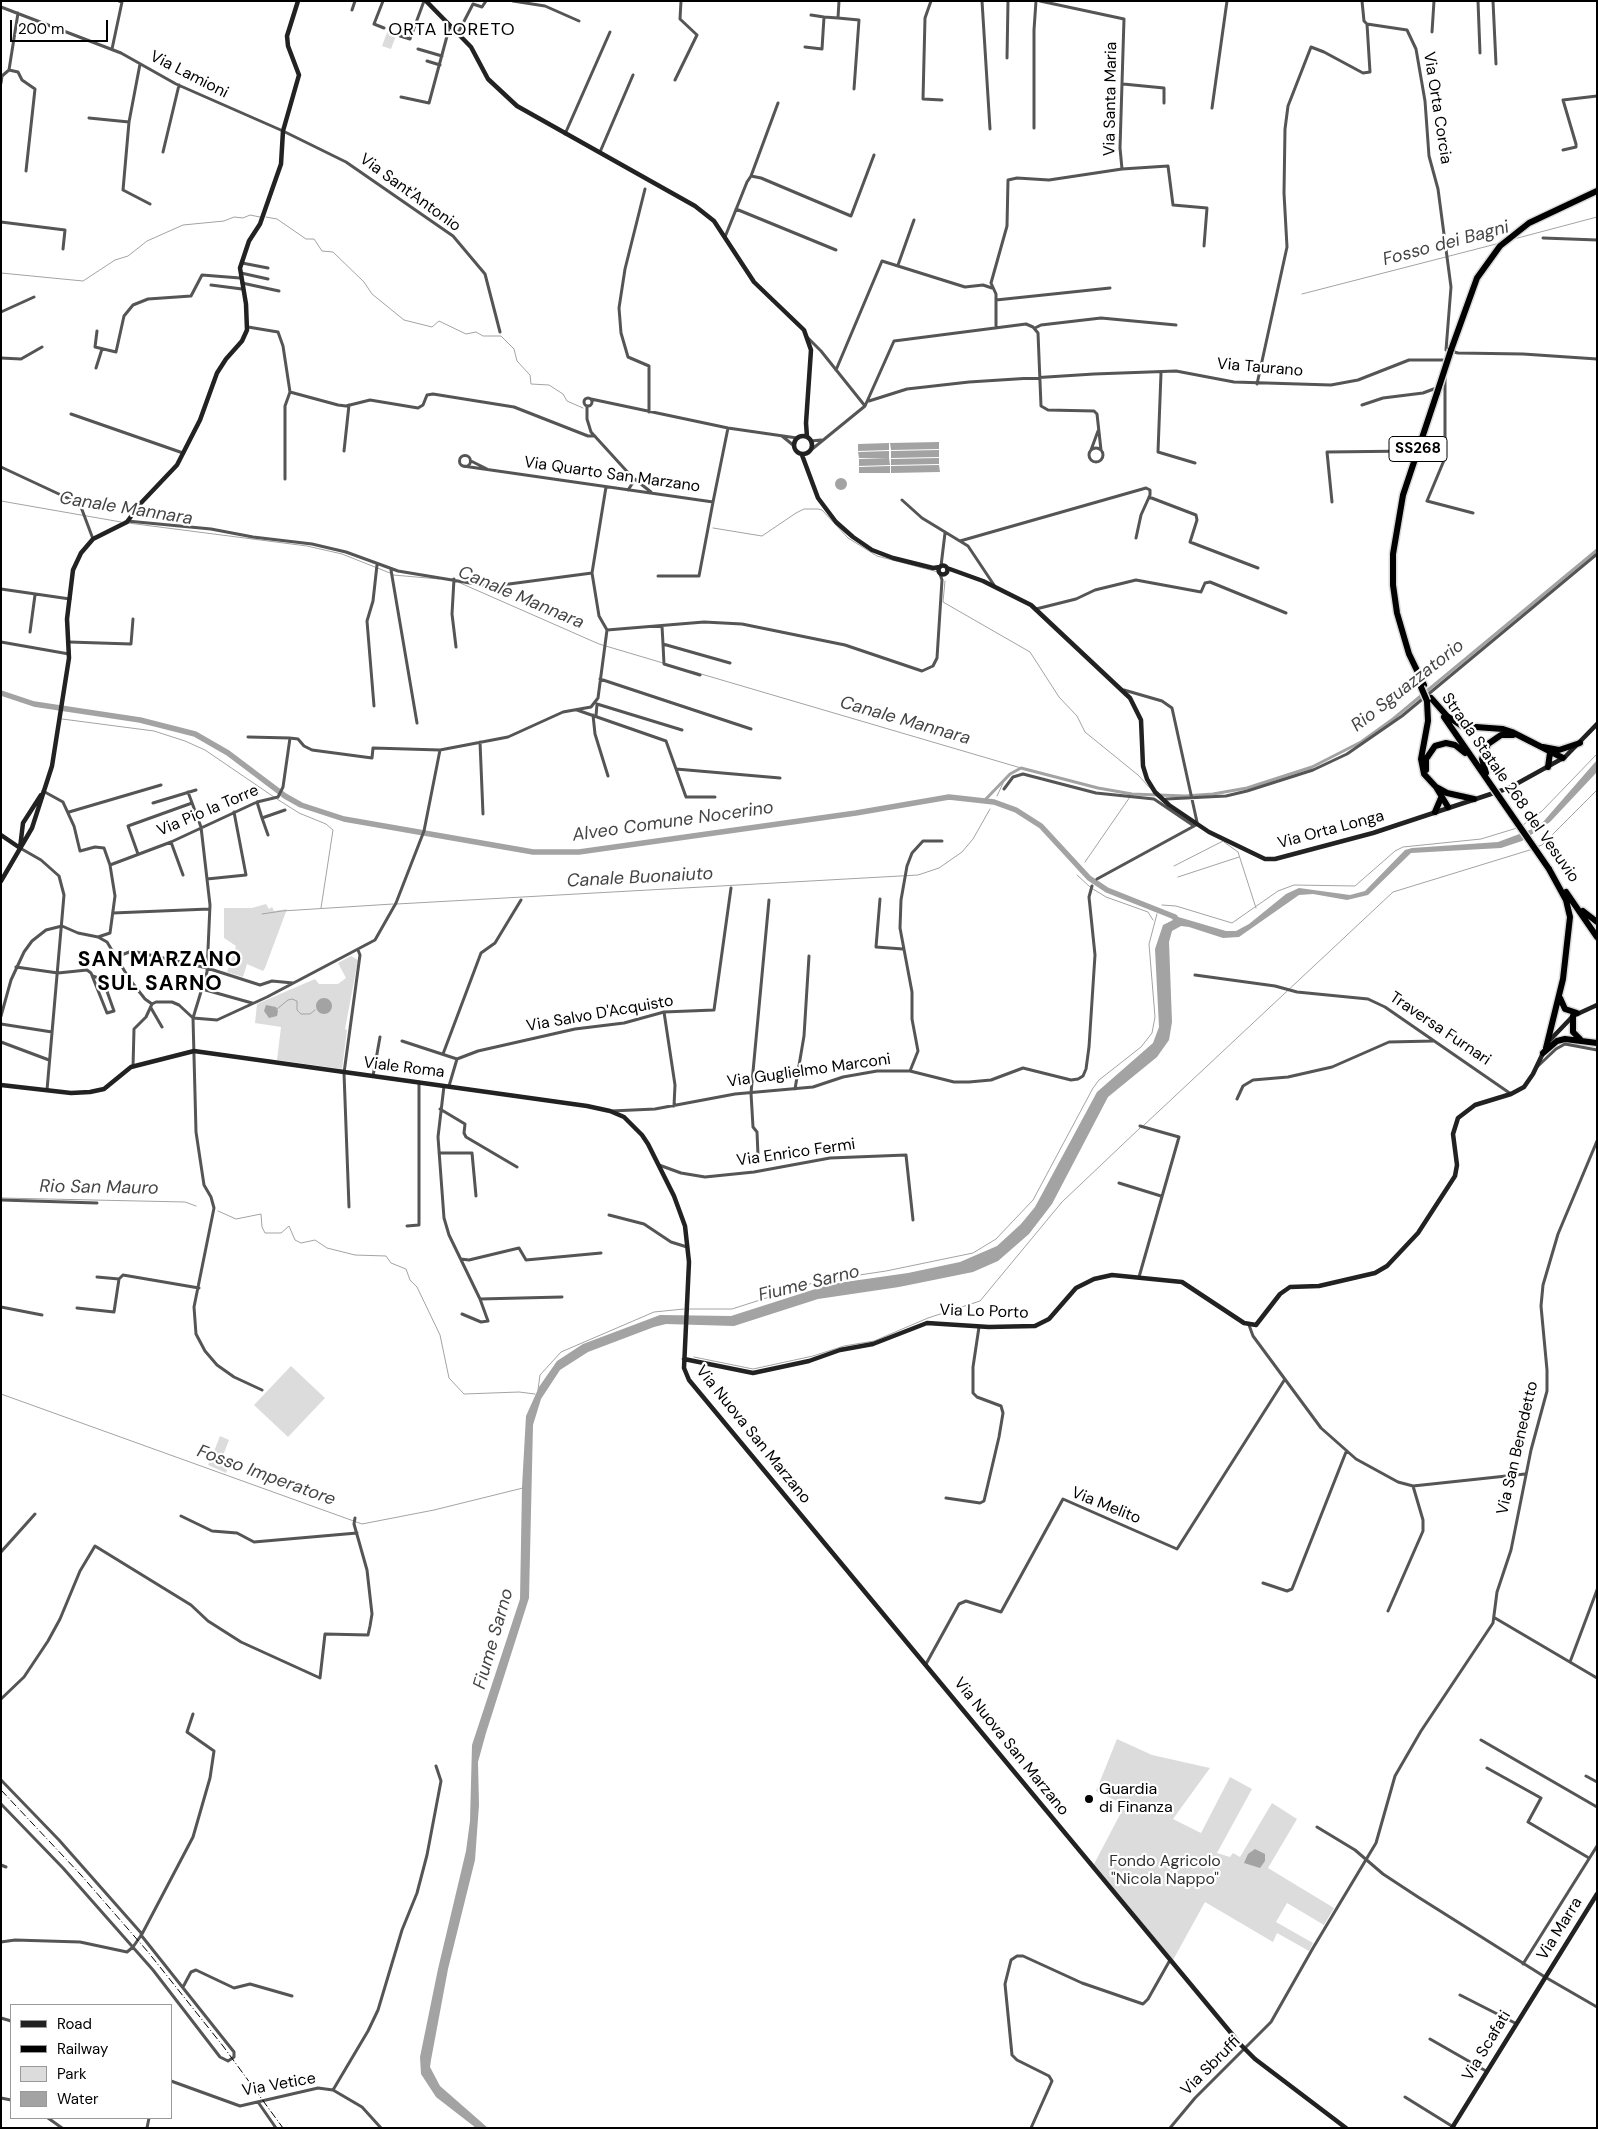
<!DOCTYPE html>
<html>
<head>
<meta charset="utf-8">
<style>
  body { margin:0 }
  #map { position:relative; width:1598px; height:2129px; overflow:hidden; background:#fff; font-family:"DM Sans",sans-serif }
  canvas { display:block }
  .frame { position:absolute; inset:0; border:2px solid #000; pointer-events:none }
  .legend { position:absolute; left:10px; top:2004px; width:162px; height:115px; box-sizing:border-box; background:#fff; border:1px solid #999; margin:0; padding:6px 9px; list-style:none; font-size:15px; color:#000 }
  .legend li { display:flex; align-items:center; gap:10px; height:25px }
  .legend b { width:25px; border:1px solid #999 }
  .scale { position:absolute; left:10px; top:20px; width:98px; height:22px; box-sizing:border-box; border:2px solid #000; border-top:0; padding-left:6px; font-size:15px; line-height:18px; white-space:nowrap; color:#000; -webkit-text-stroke:4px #fff; paint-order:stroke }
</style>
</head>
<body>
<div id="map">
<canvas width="1598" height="2129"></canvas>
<div class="frame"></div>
<ul class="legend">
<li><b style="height:6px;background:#222"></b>Road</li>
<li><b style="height:6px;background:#000"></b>Railway</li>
<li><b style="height:14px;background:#dcdcdc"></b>Park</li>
<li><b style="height:14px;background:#a3a3a3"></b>Water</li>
</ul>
<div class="scale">200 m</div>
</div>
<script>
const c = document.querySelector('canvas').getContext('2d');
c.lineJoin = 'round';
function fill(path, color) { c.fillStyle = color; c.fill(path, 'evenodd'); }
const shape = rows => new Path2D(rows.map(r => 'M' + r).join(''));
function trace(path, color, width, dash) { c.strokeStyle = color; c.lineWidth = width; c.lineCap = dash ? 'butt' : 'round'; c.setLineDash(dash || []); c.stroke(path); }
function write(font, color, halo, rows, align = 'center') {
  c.font = font + ' "DM Sans",sans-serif'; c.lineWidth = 4.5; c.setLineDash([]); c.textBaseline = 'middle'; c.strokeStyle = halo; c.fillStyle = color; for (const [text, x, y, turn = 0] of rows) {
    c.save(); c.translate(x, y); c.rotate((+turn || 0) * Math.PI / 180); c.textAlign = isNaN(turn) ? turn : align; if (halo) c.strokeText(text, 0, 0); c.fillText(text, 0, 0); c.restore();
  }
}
fill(shape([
  [388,30,397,33,391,49,382,46],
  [266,904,269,909,272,907,274,911,287,909,265,968,263,971,247,964,243,977,227,972,236,946,224,938,224,908,252,908],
  [351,956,358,960,345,1029,347,1030,342,1069,277,1060,281,1027,255,1023,257,1004,315,979,319,984,338,984,346,978,338,963],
  [291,1366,325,1398,288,1437,254,1405],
  [220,1436,229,1440,222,1458,213,1454],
  [212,1456,230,1463,226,1473,208,1465],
  [1117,1739,1152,1755,1210,1768,1173,1819,1201,1833,1230,1777,1252,1789,1217,1853,1230,1857,1233,1853,1240,1857,1272,1803,1297,1819,1268,1868,1334,1908,1324,1925,1287,1903,1276,1922,1313,1943,1309,1951,1277,1933,1273,1942,1205,1902,1173,1960,1094,1864,1125,1805,1096,1791]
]), '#dcdcdc');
fill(shape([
  [939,442,939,449,891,450,890,443],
  [889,443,889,450,858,451,858,444],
  [939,450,939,457,891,458,891,451],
  [889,451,889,458,859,458,858,452],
  [889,458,890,465,859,466,859,459],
  [939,458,939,464,891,465,891,459],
  [939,465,940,472,891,473,891,466],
  [890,466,890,473,859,473,859,467],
  '835 484a6 6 0 1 1 12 0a6 6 0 1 1-12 0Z',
  [1597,760,1597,772,1550,822,1522,841,1501,848,1411,853,1368,895,1347,900,1313,894,1299,895,1239,937,1223,938,1189,927,1181,926,1172,931,1169,942,1172,1022,1169,1040,1157,1057,1108,1097,1052,1204,1029,1234,998,1261,973,1272,899,1287,818,1299,734,1326,666,1324,654,1327,588,1352,560,1370,541,1399,533,1425,529,1598,486,1733,478,1762,479,1805,475,1860,448,1969,431,2060,430,2067,440,2086,488,2128,476,2128,436,2097,421,2074,420,2057,438,1969,466,1851,470,1821,472,1745,520,1599,522,1487,526,1416,539,1387,557,1361,583,1344,660,1315,731,1316,831,1284,908,1273,960,1262,997,1246,1021,1224,1035,1207,1097,1092,1153,1043,1159,1027,1155,949,1163,925,1173,920,1168,914,1226,931,1236,931,1249,924,1286,894,1299,888,1350,895,1365,891,1405,850,1412,848,1498,842,1530,830,1543,822],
  '316 1006a8 8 0 1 1 16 0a8 8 0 1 1-16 0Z',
  [266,1005,276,1007,278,1011,277,1016,269,1018,264,1011],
  [1255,1849,1265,1854,1265,1861,1260,1868,1244,1863,1248,1854]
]), '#a3a3a3');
trace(shape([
  [266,217,277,219,306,239,314,239,322,251,333,252,364,282,372,294,404,320,432,327,439,321,466,334,476,332,483,336,501,336,514,349,517,361,530,375,531,384,549,385,563,394,567,401,583,408],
  [1514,239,1597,217],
  [1,273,83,281,115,260,128,256,147,241,183,225,224,221,234,217,243,218,250,215,260,217],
  [1302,294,1500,243],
  [1,501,121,522],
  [128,523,307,546,342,554,390,573],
  [713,528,762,536,796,513,804,509,818,509,822,510,848,538,877,556,938,572],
  [393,575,439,579],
  [945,581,943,602,1030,652,1059,697,1077,716,1085,732,1138,775,1150,788],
  [458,582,599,644,663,663],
  [691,671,1021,768],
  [62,719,154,731,185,741,205,750,274,797],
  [997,796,1005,779],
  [277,799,299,813,326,824,333,830,321,908],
  [1523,825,1542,811,1597,754],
  [1224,842,1238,852,1256,908],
  [1536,847,1542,845,1597,790],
  [1085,862,1132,794],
  [1174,866,1223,841],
  [1077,875,1090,887],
  [1178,877,1239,857],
  [1093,889,1106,897,1148,912,1153,920],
  [397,904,918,875,939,868,962,852,973,839,990,809],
  [1162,905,1176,906,1232,923,1278,891,1294,885,1355,886,1395,851,1403,847,1481,839,1517,828],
  [262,914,282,911,393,904],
  [277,1009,288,1000,292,999,297,1001,297,1010,301,1014,310,1014,315,1010],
  [1143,1126,1393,892,1533,849],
  [1,1198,185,1202,196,1206],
  [218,1211,236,1219,261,1214,262,1227,265,1233,281,1233,289,1226,295,1240,301,1243,315,1240,327,1248,355,1255,386,1256,391,1263,406,1269,410,1280,417,1287,440,1335,449,1378,464,1394,519,1392,535,1394],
  [688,1309,732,1309,819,1281,886,1271,973,1253,996,1239,1033,1200,1093,1088,1099,1080,1141,1047,1152,1033,1155,1017,1149,944,1157,914],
  [694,1357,753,1369,813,1356,844,1346,874,1341,928,1318,980,1301,1062,1202,1140,1128],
  [538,1390,540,1375,561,1352,654,1312,684,1309],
  [1,1394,362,1524,434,1510,523,1488]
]), '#a3a3a3', 1);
trace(shape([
  [984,801,1010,774,1021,768,1098,788,1132,794,1185,796,1213,794,1247,788,1312,767,1361,742,1393,719,1597,550]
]), '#a3a3a3', 3);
trace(shape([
  [1,693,34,704,140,720,195,734,228,753,285,796,301,805,344,819,533,852,579,852,856,813,949,797,994,802,1016,810,1041,826,1089,878,1107,890,1175,917]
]), '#a3a3a3', 5.5);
const highway = shape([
  [1451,350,1477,278,1500,246,1529,223,1597,191],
  [1424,685,1409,654,1397,613,1393,585,1393,554,1403,495,1437,393],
  [1431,698,1447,716,1462,726,1503,729,1512,732,1563,758],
  [1427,701,1428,721,1421,759,1424,774,1436,787,1447,793,1474,799],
  [1444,717,1493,788],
  [1543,747,1559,750,1580,743],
  [1548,767,1550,753],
  [1426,770,1426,759,1435,746,1446,743,1455,745,1465,753],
  [1486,773,1482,759,1488,744,1501,735,1513,735],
  [1436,787,1448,807],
  [1435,812,1441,798],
  [1566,892,1597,937],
  [1583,911,1597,922],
  [1560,998,1565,1009,1577,1013],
  [1573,1016,1573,1032,1580,1039],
  [1546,1048,1563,979,1570,917,1566,900,1549,869],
  [1543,1053,1557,1041,1565,1039,1597,1043]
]);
trace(highway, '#dbdbdb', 9);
trace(shape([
  [383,1,374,24,384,28],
  [513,1,545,6,579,21],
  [839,1,838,18,859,20,854,89],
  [931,1,925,18,923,99,942,100],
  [982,1,990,129],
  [1040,1,1124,19,1120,148,1122,169,1168,166,1173,205,1207,208,1204,246],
  [1362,1,1364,21,1367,24,1407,30,1416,49,1425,101,1429,156,1438,189,1451,287,1446,350,1458,353,1523,354,1597,359],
  [1478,1,1480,53],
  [1493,1,1496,64],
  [1,7,121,53,176,84,283,131,346,162,453,236,485,274,500,332],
  [352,10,355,1],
  [18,13,9,70,18,72,22,80,35,89,26,171],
  [811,15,824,17],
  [1432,32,1434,1],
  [458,33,473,4,482,7,486,1],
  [400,36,410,39,424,1],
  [805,47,822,49,824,17,838,18],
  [112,49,122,2,119,1],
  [418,49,442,56],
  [1007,58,1008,1],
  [427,61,440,65],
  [140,64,129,122,123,190,150,204],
  [675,80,697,35,680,19,681,1],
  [1,83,2,76,9,70],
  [1123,84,1164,88,1164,103],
  [401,97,429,103,450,25],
  [1212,108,1227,1],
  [89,118,129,122],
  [1034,128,1034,30,1036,1],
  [565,134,610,32],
  [1563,150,1576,147,1576,144,1563,100,1597,96],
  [163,152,179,85],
  [600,152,633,75],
  [751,176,778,103],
  [645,189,625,269,619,308,621,333,628,357,649,366,649,412],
  [736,209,836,250],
  [1,222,65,230,63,249],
  [725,237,747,182,751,176,761,178,851,216,874,155],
  [1543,238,1597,240],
  [242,263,268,268],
  [898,265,914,220],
  [241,273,268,279],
  [242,283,279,291],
  [211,285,242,289],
  [996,300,1110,288],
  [1,312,34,297],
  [248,327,278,332,283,346,290,392,285,406,285,479],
  [996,328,996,294,991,283,1007,226,1008,180,1017,178,1049,180,1122,169],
  [1035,328,1041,325,1101,318,1176,325],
  [97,331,95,347,116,352,124,316,133,305,148,299,191,296,202,275,240,278],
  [807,337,821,351,865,406],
  [1,358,21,359,42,347],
  [96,368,102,349],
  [836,370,882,261,965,287,983,285,992,288],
  [1161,373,1158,452,1195,463],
  [1445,376,1445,458,1427,501,1473,513],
  [1257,384,1287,247,1284,193,1285,129,1288,106,1311,47,1324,52,1363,73,1370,72,1367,24],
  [290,392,338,405,346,406,370,400,418,408,423,405,427,395,433,394,514,407,588,436,595,436],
  '584 402a4 4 0 1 1 8 0a4 4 0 1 1-8 0Z',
  [591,399,728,428,797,438],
  [869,401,907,389,969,382,1094,374,1176,371,1234,382,1331,385,1358,380,1409,360,1446,360],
  [1362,405,1383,398,1423,393,1439,387],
  [587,406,587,419,591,432,632,477,651,492],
  [71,414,183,453],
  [782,436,793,445],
  [811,441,821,440],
  '1089 455a7 7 0 1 1 14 0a7 7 0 1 1-14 0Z',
  [811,450,865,406,894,341,1026,324,1033,327,1038,333,1041,406,1048,410,1094,411,1097,414,1101,450],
  [1091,450,1098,431],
  [344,451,349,405],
  [1422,453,1444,459],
  '459.5 461a5.5 5.5 0 1 1 11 0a5.5 5.5 0 1 1-11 0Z',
  [471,461,487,469],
  [463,466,713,502,728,428],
  [1,467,76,502,81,507,93,539],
  [606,487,592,573,599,616,607,630],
  [628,490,632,484,632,478],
  [1149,497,1196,515,1197,520,1190,542,1258,568],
  [902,500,922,518,968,546,994,585],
  [1332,502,1327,452,1412,451],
  [127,521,211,529,253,537,312,544,346,552,398,571,482,585,494,586,592,573],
  [960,541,1146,488,1150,490,1150,495,1141,515,1136,538],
  [941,566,945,533],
  [391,570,417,723],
  [658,576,699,576,713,502],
  [454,579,452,614,456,647],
  [1,589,70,599],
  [1036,609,1076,599,1095,590,1136,580,1201,592,1205,583,1210,582,1286,613],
  [662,626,663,644,730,663],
  [607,630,704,622,742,624,845,645,922,671,933,666,937,658,942,580,940,574],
  [30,632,35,595],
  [1,642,69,654],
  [69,642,131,644,133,619],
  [663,644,664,664,700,675],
  [600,679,751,729],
  [1124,690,1162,701,1172,708,1197,822],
  [597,704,682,730],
  [374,706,367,621,373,601,377,565],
  [577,710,666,741,686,797,715,797],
  [593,715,595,734,608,776],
  [596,716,597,704],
  [290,738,298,739,304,746,312,750,372,758,373,748,440,750],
  [480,742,483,814],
  [676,769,780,778],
  [1004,789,1013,777,1023,774,1096,793,1154,799,1194,826],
  [43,791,63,802,74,826,80,851,95,847,104,848,110,865,115,896,110,933,98,937],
  [188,792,201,827,210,905,207,972,193,1018,196,1132,204,1185,211,1197,214,1208,194,1307,196,1334,205,1351,217,1365,234,1377,262,1390],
  [1166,799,1226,796,1247,791,1313,770,1347,754,1402,716,1597,554],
  [257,802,262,818],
  [153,803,196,790],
  [69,812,161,785],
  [268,835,262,818,285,810],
  [171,842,183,875],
  [20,848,41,860,59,876,64,895,47,1090],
  [138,854,128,826,192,803],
  [110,865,171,842,257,802,278,797,283,787,290,738,248,737],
  [207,879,246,875,234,812],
  [1097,879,1196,825],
  [880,899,876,947,903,949],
  [113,913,209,909],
  [62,926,78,933,98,937,107,942,130,980,145,999,152,1004],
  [116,957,132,951,207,968,260,985,272,981,293,983],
  [16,967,58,973,87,970,91,973,107,1013,114,1011,103,980,93,976],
  [1195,975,1275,986,1297,992,1368,999,1385,1007,1511,1094],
  [202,989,252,1003],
  [152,1004,156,1002,172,1002,179,1005,193,1018],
  [151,1008,162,1027],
  [664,1012,675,1085,674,1106],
  [1,1016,11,980,24,952,32,941,46,930,62,926],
  [193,1018,217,1020,267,997,375,940,396,903,424,831,440,750,508,737,563,712,591,707,598,698,607,630],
  [1,1024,52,1032],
  [402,1041,457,1059],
  [1,1042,49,1060],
  [443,1054,481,953,495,943,521,900],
  [1538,1066,1556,1049,1565,1044,1597,1050],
  [133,1067,134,1029,146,1017,152,1004],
  [910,1071,918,1051,912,1019,912,992,900,928,901,900,907,866,912,853,923,841,942,841],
  [373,1076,380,1037],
  [444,1086,438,1137,444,1218,449,1235,480,1299,488,1321,481,1322,462,1314],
  [449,1086,457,1059,478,1051,575,1029,624,1023,664,1012,714,1010,731,888],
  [795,1089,804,1036,809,956],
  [1237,1099,1243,1086,1253,1080,1288,1077,1332,1067,1389,1042,1433,1041],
  [440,1109,465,1124,464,1133,466,1137,517,1167],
  [611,1111,655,1109,735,1094,813,1087,843,1077,877,1071,910,1071,954,1082,969,1082,991,1080,1023,1068,1071,1080,1078,1079,1083,1076,1086,1069,1089,1047,1095,955,1089,897,1092,886],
  [439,1153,472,1153,476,1196],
  [758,1155,757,1132,753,1127,751,1093,769,900],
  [659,1165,681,1173,705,1177,754,1172,830,1158,906,1155,913,1220],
  [1119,1183,1161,1196],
  [1,1200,97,1203],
  [349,1207,344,1073,360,955,358,950],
  [609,1215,644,1224,671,1242,687,1247],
  [407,1226,419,1225,419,1082],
  [461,1259,469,1260,519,1248,526,1260,601,1253],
  [97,1277,119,1279],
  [1139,1277,1179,1137,1140,1126],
  [480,1299,562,1297],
  [1,1307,42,1315],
  [77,1308,114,1312,119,1279,123,1275,199,1288],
  [1249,1325,1253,1336,1321,1428,1356,1459,1398,1482,1413,1486,1525,1474],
  [946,1498,980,1503,984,1501,999,1437,1003,1413,1001,1406,977,1397,973,1393,973,1367,979,1327],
  [181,1516,212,1531,237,1533,254,1542,357,1533],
  [1,1552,35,1514],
  [1263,1583,1287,1591,1292,1589,1346,1452],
  [1388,1611,1423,1531,1423,1520,1413,1486],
  [1495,1618,1597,1678],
  [1570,1662,1597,1590],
  [926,1664,959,1604,966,1601,1001,1612,1063,1499,1177,1549,1285,1379],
  [1,1699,24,1677,48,1641,60,1619,80,1571,95,1546,191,1605,208,1621,241,1642,320,1678,325,1634,368,1635,370,1626,372,1614,367,1570,354,1524,355,1518],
  [1481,1740,1597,1807],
  [1487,1768,1541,1798,1528,1822,1589,1858],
  [1586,1776,1597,1782],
  [1,1780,59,1840,142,1934],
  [1,1804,63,1868,153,1970,220,2057,228,2061,234,2057,234,2052,141,1935],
  [1317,1827,1355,1850,1383,1874,1418,1897,1545,1977,1597,2007],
  [1,1865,6,1867],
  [1,1942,15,1940,80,1942,127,1952,133,1947,142,1934,193,1837,210,1778,214,1751,187,1732,193,1714],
  [1523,1964,1597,1846],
  [183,1987,191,1972,196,1970,234,1988,250,1984,292,1996],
  [1460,1995,1515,2023],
  [1,2018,11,2021],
  [1430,2039,1486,2071],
  [171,2081,240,2106,318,2088,333,2090,362,2107,381,2128],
  [333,2090,368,2031,378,2010,402,1930,417,1893,427,1855,441,1781,436,1766],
  [1405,2097,1455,2128],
  [1,2098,11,2100],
  [258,2102,276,2128],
  [48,2118,62,2128],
  [147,2128,149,2118],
  [1031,2128,1052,2081,1049,2076,1017,2060,1012,2055,1005,1984,1011,1960,1017,1956,1023,1956,1082,1983,1143,2004,1148,1999,1170,1960],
  [1170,2128,1195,2098,1271,2022,1313,1948,1376,1843,1395,1776,1421,1731,1493,1623,1497,1592,1511,1550,1531,1450,1547,1391,1547,1370,1541,1306,1543,1285,1558,1234,1597,1141]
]), '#555', 3);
trace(shape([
  [426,1,471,47,488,79,517,106,695,206,714,221,754,282,804,330,811,350,806,423,807,437],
  '794 445a9 9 0 1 1 18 0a9 9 0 1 1-18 0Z',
  [802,455,818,498,836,522,853,537,872,550,893,558,933,568,940,567],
  '938.5 570a4.5 4.5 0 1 1 9 0a4.5 4.5 0 1 1-9 0Z',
  [947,568,983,581,1031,605,1130,698,1141,720,1143,766,1147,779,1155,792,1169,805,1209,832,1265,859,1275,859,1373,833,1509,788,1565,757,1597,724],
  [1,835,20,848],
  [20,848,23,823,41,795],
  [1,881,32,828,52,766,69,658,67,619,73,570,81,553,93,539,127,522,140,504,177,465,200,420,217,373,226,359,242,341,247,330,246,304,240,268,249,241,260,224,281,164,283,131,299,75,288,46,287,36,298,1],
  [1550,1040,1573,1016,1597,1005],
  [1,1085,71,1093,90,1092,104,1089,131,1067,194,1051,587,1106,610,1111,624,1117,642,1135,648,1144,674,1196,685,1226,689,1262,684,1368,689,1380,1241,2045,1255,2059,1346,2128],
  [684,1359,753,1373,809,1361,840,1350,873,1344,927,1323,989,1327,1035,1326,1049,1319,1076,1288,1094,1279,1112,1275,1182,1282,1244,1323,1256,1325,1280,1294,1290,1287,1319,1286,1375,1273,1387,1266,1418,1233,1455,1176,1457,1165,1453,1134,1458,1118,1475,1105,1511,1094,1524,1087,1533,1074,1544,1051],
  [1452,2128,1597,1894]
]), '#222', 4.5);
trace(highway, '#000', 6);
trace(shape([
  [1,1790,81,1875,148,1952,223,2046,283,2128]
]), '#000', 1, [8, 2.5, 1, 2.5]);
const highwayBridge = shape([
  [1437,393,1451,350],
  [1421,687,1427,701],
  [1493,788,1549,869]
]);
trace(highwayBridge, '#dbdbdb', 9, []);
trace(highwayBridge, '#000', 6);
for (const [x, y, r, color] of [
  [1089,1799,5,"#000"]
]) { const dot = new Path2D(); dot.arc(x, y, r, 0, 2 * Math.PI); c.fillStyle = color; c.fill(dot); trace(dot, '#fff', 2); }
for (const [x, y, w] of [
  [1418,449,58]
]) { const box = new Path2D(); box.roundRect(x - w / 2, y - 12.5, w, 25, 4); c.fillStyle = '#fff'; c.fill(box); trace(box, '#000', 1); }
write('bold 15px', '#000', null, [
  ["SS268",1418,449]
]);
write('16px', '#000', '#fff', [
  ["Via Lamioni",189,75,27],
  ["Via Santa Maria",1111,99,-89],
  ["Via Orta Corcia",1437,108,81],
  ["Via Sant'Antonio",410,193,36],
  ["Via Taurano",1260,368,5],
  ["Via Quarto San Marzano",612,475,8],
  ["Strada Statale 268 del Vesuvio",1510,788,55],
  ["Via Pio la Torre",208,811,-23],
  ["Via Orta Longa",1331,830,-15],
  ["Via Salvo D'Acquisto",600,1014,-10],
  ["Traversa Furnari",1440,1029,34],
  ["Viale Roma",404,1068,7],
  ["Via Guglielmo Marconi",809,1071,-8],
  ["Via Enrico Fermi",796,1153,-8],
  ["Via Lo Porto",984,1312,2],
  ["Via Nuova San Marzano",753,1435,51],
  ["Via San Benedetto",1518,1448,-77],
  ["Via Melito",1106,1506,22],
  ["Via Nuova San Marzano",1011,1747,51],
  ["Via Marra",1560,1929,-58],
  ["Via Scafati",1487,2046,-59],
  ["Via Sbruffi",1211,2066,-45],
  ["Via Vetice",279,2085,-10]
]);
write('16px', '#000', '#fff', [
  ["Guardia",1099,1790],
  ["di Finanza",1099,1808]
], 'left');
write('16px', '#333', '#fff', [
  ["Fondo Agricolo",1165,1862],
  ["\"Nicola Nappo\"",1165,1880]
]);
c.letterSpacing = '1px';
write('18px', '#000', '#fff', [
  ["ORTA LORETO",452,30]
]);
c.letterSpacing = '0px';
write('italic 18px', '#444', '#fff', [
  ["Fosso dei Bagni",1446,244,-15],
  ["Canale Mannara",126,509,9],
  ["Canale Mannara",521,598,23],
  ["Rio Sguazzatorio",1408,686,-38],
  ["Canale Mannara",905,721,16],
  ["Alveo Comune Nocerino",673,822,-8],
  ["Canale Buonaiuto",640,878,-3],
  ["Rio San Mauro",99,1188,1],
  ["Fiume Sarno",809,1284,-14],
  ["Fosso Imperatore",266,1476,20],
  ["Fiume Sarno",494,1639,-74]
]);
c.letterSpacing = '1px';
write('bold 21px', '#000', '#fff', [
  ["SAN MARZANO",160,960],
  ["SUL SARNO",160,984]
]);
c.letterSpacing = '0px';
</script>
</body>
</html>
